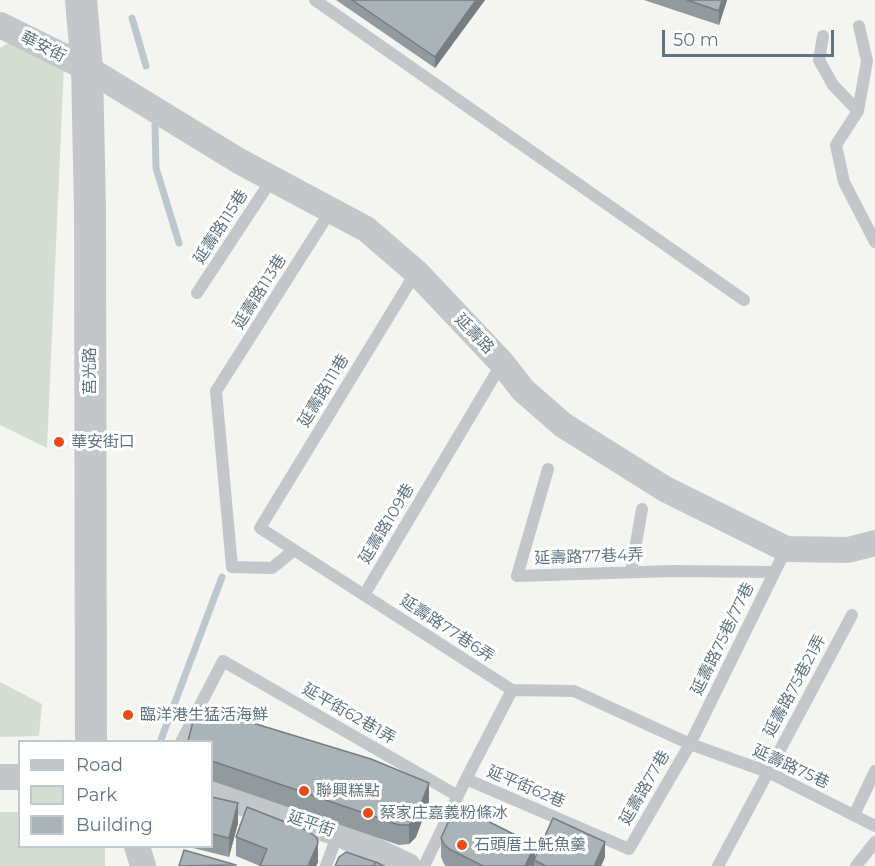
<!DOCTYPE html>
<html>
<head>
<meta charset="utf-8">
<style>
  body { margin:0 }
  #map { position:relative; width:875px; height:866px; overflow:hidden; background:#f4f4f0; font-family:Montserrat,sans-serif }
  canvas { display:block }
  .legend { position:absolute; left:18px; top:740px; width:195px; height:108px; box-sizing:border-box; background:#fff; border:2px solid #c0c7cd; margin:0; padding:8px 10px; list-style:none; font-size:18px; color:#617483 }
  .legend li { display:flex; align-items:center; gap:12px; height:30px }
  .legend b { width:30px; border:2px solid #c0c7cd }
  .scale { position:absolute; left:662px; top:30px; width:172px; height:27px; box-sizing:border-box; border:3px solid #617483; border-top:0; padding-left:8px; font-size:18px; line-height:21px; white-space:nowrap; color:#617483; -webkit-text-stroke:4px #fff; paint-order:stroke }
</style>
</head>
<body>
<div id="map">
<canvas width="875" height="866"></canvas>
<ul class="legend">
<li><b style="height:8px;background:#c3c7ca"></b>Road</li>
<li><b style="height:16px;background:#d5dcd1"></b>Park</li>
<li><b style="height:16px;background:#aab3b8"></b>Building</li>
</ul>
<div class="scale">50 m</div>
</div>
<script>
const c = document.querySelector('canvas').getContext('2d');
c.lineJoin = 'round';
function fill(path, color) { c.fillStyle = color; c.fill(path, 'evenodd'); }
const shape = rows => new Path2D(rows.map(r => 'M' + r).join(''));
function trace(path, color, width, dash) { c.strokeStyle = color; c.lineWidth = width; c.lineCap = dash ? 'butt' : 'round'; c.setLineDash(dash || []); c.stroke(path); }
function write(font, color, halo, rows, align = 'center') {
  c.font = font + ' Montserrat,"Noto Sans TC",sans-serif'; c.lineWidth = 6; c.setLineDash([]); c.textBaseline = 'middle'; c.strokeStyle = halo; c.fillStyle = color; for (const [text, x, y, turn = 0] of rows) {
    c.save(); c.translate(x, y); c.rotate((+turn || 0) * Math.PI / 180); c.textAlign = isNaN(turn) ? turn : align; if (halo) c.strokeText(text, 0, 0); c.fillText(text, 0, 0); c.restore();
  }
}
fill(shape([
  [13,40,64,64,47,448,0,425,0,48],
  [0,682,42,704,39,736,0,737],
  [0,812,19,812,20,846,105,847,105,866,0,866]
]), '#d5dcd1');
trace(shape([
  [132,18,146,66],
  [155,125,156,168,179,243],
  [160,742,222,577]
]), '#bcc8cd', 7);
trace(shape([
  [315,0,744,300],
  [859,26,867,61,858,111,836,145,844,182,875,242],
  [823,36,819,60,833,85,858,111],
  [416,272,260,528,364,595,502,363],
  [197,293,272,179],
  [548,469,517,576,673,571,775,572],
  [293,551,272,568,232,567,216,391,331,210],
  [631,572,642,509],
  [364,595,512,690],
  [181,742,223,661,458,796],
  [466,779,512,690,574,691,690,744,768,772,875,826],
  [854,815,875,771],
  [326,866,338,833],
  [424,866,466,779,629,849,690,744,786,549],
  [718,866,852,615],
  [856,866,875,842]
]), '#c3c7ca', 12);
trace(shape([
  [0,25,87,68,239,161,366,229,416,272,502,363,523,390,563,425,665,489,786,549,848,550,875,543],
  [0,777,20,777],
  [212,793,338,833,408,866],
  [137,846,143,866]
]), '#c3c7ca', 26);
trace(shape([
  [81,0,87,68,90,209,91,742]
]), '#c3c7ca', 32);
fill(shape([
  [336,0,485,0,435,68],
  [644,0,727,0,719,25],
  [212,741,429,802,416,837,409,844,399,845,212,781],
  [212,797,238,823,229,857,185,846,212,846],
  [236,837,318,862,316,866,260,866,236,856],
  [441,838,535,856,605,857,601,866,446,866,444,864,441,857]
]), '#929a9e');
fill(shape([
  [476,0,485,0,435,68,435,57],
  [722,0,727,0,719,25,719,11],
  [429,783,429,802,416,837,409,844,409,825],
  [238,803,238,823,229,857,229,838],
  [605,842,605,857,601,866,594,866],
  [318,843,318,862,316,866,308,866],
  [535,845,535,861,534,860,534,866,525,866]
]), '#777d81');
const building = shape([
  [352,0,476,0,435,57,352,0],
  [687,0,722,0,719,11,687,0],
  [197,706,371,759,429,783,416,817,409,825,399,825,212,761,212,741,188,741,197,706],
  [212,797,238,803,229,838,212,834,212,797],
  [456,805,535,845,525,866,483,866,449,849,444,844,441,838,456,805],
  [247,807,308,831,317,838,318,843,308,866,260,866,267,849,236,837,247,807],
  [553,818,605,842,594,866,546,866,534,860,553,818],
  [184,850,236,865,179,866,184,850],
  [346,852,375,862,374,865,376,862,384,866,335,866,339,857,346,852]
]);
fill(building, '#aab3b8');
trace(building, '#777d81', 1.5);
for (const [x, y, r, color] of [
  [59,442,6,"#ee4a16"],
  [128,715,6,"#ee4a16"],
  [304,791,6,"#ee4a16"],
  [368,813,6,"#ee4a16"],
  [462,845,6,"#ee4a16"]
]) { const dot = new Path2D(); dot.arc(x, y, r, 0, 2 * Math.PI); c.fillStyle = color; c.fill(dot); trace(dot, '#fff', 2); }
write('16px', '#617483', '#fff', [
  ["華安街",43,47,27],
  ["延壽路115巷",221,227,-57],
  ["延壽路113巷",260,292,-58],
  ["延壽路",474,334,46],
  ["莒光路",90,371,-90],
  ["延壽路111巷",324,391,-59],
  ["延壽路109巷",387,524,-59],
  ["延壽路77巷4弄",589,557,-2],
  ["延壽路77巷6弄",447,629,33],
  ["延壽路75巷/77巷",723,639,-64],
  ["延壽路75巷21弄",795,686,-62],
  ["延平街62巷1弄",349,714,30],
  ["延壽路75巷",791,767,25],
  ["延平街62巷",526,787,23],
  ["延壽路77巷",645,788,-60],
  ["延平街",311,824,19]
]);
write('16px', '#617483', '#fff', [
  ["華安街口",71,442],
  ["臨洋港生猛活海鮮",140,715],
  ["聯興糕點",316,791],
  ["蔡家庄嘉義粉條冰",380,813],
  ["石頭厝土魠魚羹",474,845]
], 'left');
</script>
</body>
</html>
